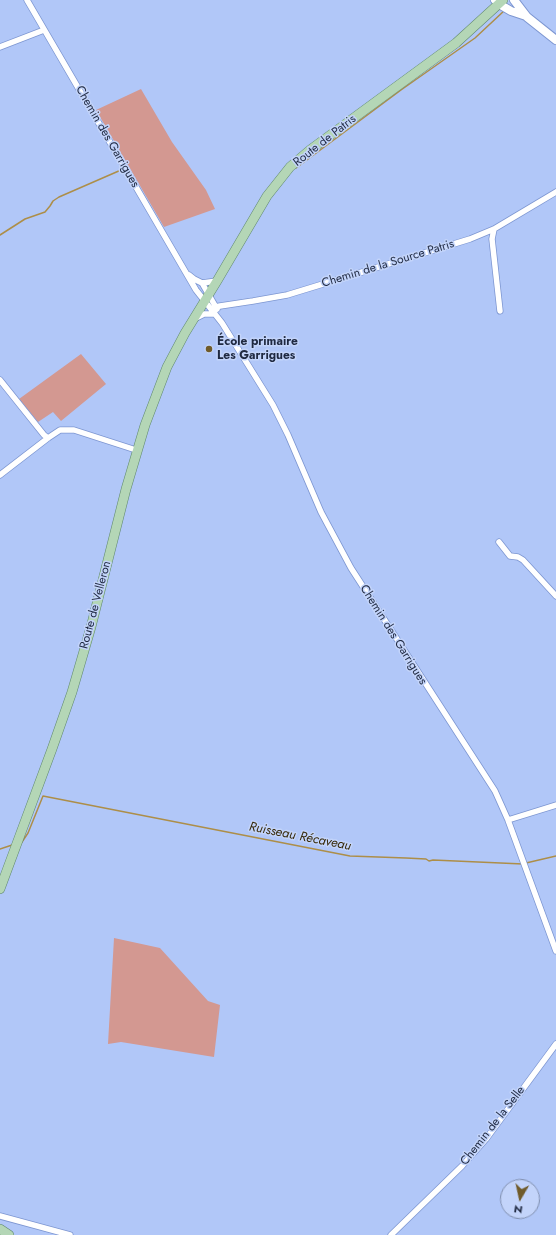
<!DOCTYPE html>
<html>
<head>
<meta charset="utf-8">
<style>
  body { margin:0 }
  #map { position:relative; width:556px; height:1235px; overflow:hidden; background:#b1c7f8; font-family:Jost,sans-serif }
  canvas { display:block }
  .north { position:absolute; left:500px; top:1179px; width:40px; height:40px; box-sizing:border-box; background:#c3d4fa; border:1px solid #8190b0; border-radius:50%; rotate:189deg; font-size:11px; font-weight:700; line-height:16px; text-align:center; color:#1f2941 }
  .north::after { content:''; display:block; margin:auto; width:14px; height:18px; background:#705b2a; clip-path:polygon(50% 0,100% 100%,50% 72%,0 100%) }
</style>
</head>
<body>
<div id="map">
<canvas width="556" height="1235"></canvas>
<div class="north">N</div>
</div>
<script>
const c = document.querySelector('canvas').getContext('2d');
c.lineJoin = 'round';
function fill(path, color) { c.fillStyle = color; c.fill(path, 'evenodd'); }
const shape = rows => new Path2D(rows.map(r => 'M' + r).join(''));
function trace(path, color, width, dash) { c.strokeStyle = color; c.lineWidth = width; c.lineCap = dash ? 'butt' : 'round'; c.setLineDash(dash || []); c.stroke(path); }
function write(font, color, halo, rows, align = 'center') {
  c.font = font + ' Jost,sans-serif'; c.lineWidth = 3; c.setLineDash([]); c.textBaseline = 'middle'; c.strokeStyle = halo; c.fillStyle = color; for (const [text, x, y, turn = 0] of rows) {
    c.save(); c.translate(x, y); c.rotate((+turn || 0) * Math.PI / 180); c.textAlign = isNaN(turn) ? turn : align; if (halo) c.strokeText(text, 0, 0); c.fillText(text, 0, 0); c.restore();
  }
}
fill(shape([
  [141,89,172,142,206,190,215,209,164,227,96,110],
  [81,354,106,384,61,421,53,412,38,422,19,399],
  [114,938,160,948,208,1001,220,1005,214,1057,121,1042,108,1044]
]), '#d39891');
trace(shape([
  [296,168,401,90,475,38,505,10],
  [0,235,25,219,45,212,50,206,53,201,59,197,121,170],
  [22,842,28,833,43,796,350,856,406,858,426,859,429,861,433,860,523,864],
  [0,849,12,845],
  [526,863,556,856]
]), '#ad8e48', 1.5);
const street = shape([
  [27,0,196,290,222,323,273,405,288,435,321,512,351,568,495,791,508,820,556,951],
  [0,47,44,30],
  [494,229,492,239,500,311],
  [189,275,194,279,202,283,217,281],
  [202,283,217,309],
  [213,312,216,307,220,306,253,301,287,295,470,239,494,229,556,192],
  [196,318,204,314,215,314],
  [0,380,44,435,48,438],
  [0,475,48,438,60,430,74,430,136,450],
  [499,542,510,556,518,557,523,560,556,596],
  [508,820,556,805],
  [0,1216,70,1235],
  [391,1235,462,1166,486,1139,556,1044]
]);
const secondary = shape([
  [495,0,499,4,511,11,526,16],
  [514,0,527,17,556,40]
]);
const primary = shape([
  [0,889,52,749,72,692,91,627,126,489,145,425,167,367,185,333,217,281,267,196,290,167,310,150,456,43,503,0],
  [0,1229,9,1235]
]);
trace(street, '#7d96d1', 7);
trace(secondary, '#7d96d1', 10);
trace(primary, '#5f886d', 10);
trace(street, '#fff', 5.5);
trace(secondary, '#fff', 8);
trace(primary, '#b4d6b6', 9);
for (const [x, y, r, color] of [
  [209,349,4,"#705b2a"]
]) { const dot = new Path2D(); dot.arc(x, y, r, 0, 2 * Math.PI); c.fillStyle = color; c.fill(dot); trace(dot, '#c3d4fa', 1.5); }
write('12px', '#1f2941', '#c3d4fa', [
  ["Chemin des Garrigues",107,137,60],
  ["Route de Patris",325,141,-38],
  ["Chemin de la Source Patris",388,264,-17],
  ["Route de Velleron",96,605,-75],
  ["Chemin des Garrigues",393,635,58],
  ["Chemin de la Selle",493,1126,-52]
]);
write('bold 12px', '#1f2941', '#c3d4fa', [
  ["École primaire",217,342],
  ["Les Garrigues",217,356]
], 'left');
write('italic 13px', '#382b0b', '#c3d4fa', [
  ["Ruisseau Récaveau",300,837,11]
]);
</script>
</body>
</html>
